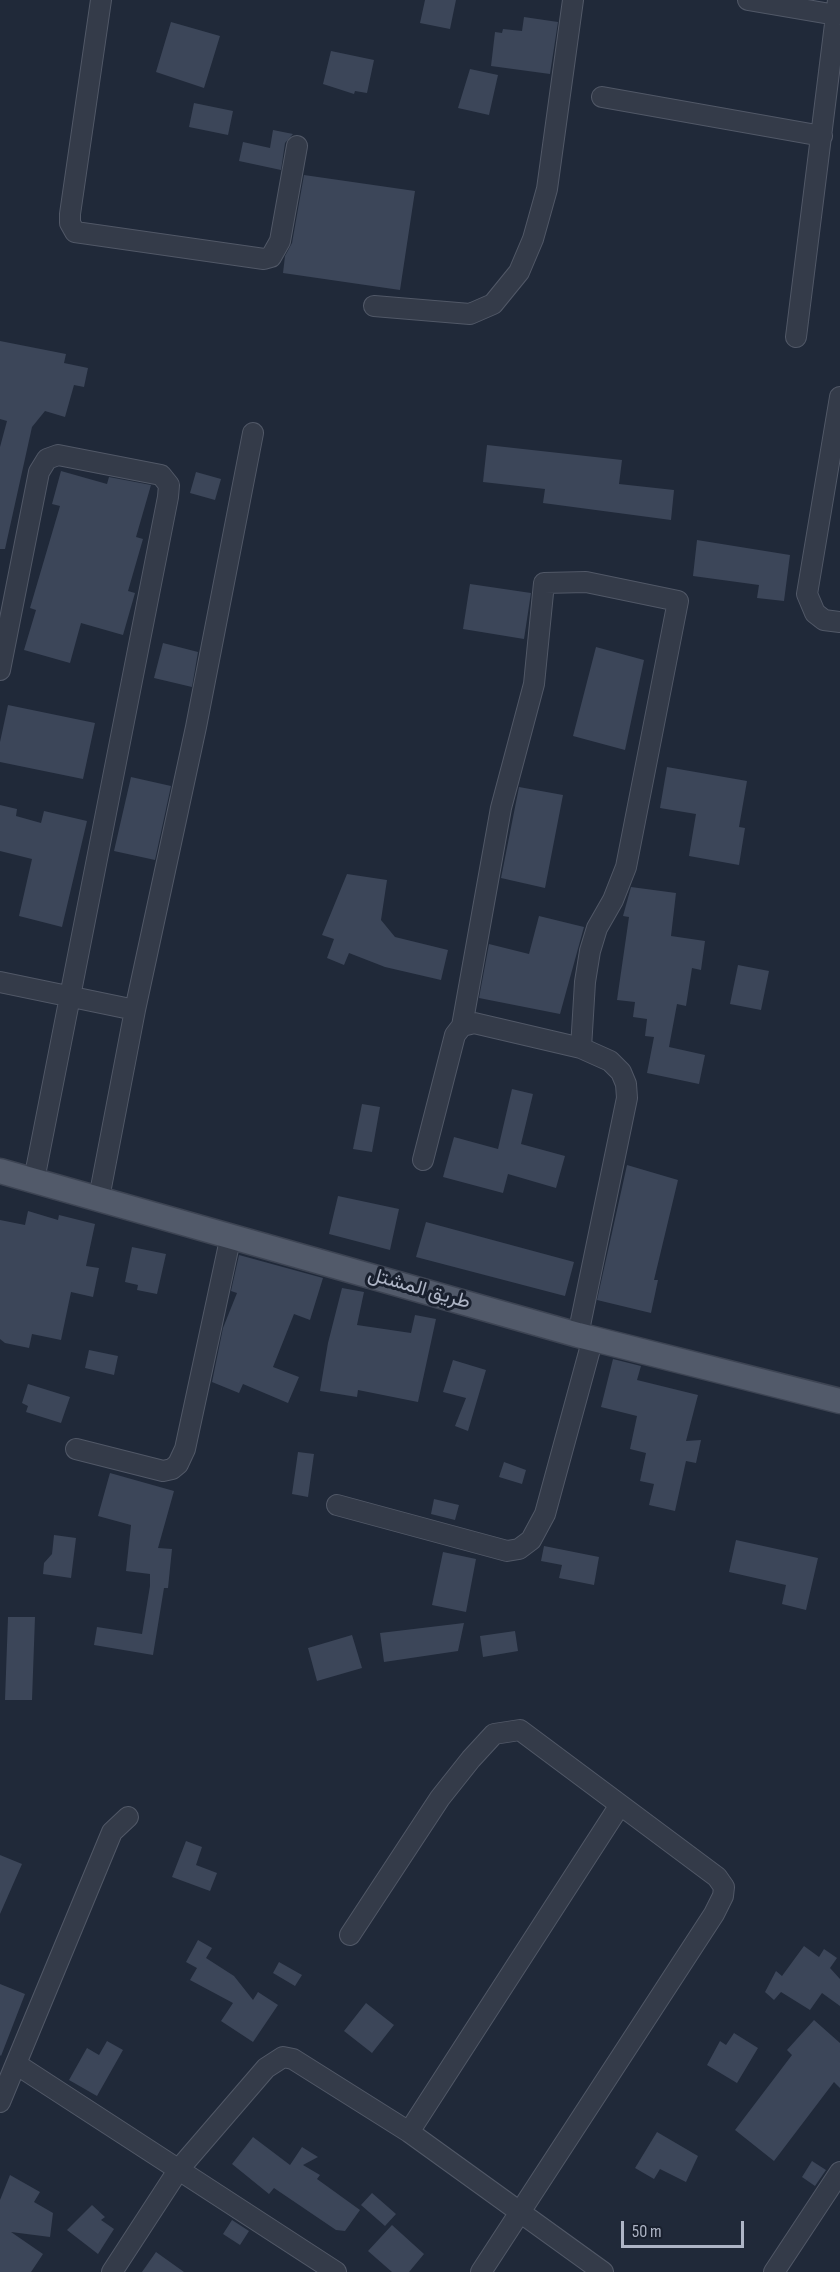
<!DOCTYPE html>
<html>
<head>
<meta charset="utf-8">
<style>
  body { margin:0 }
  #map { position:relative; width:840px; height:2272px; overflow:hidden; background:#202939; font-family:"Sofia Sans Condensed",sans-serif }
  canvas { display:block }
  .scale { position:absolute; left:621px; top:2221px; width:123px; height:27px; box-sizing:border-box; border:3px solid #aeb5c6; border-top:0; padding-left:8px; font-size:18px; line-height:21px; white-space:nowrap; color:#aeb5c6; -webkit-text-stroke:4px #19202e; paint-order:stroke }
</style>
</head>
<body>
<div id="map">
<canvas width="840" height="2272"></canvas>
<div class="scale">50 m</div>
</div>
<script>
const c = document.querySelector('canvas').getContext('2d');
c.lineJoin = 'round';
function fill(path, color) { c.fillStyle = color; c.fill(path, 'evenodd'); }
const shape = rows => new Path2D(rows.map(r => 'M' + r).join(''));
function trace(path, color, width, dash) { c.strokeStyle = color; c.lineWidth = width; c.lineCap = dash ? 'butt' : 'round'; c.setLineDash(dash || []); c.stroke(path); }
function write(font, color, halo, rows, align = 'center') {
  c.font = font + ' "Sofia Sans Condensed",Vazirmatn,sans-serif'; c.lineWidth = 6; c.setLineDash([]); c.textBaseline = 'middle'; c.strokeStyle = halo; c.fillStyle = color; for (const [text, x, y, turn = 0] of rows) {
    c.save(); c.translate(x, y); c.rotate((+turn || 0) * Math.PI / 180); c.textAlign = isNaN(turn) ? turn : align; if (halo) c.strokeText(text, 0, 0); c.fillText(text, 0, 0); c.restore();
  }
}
fill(shape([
  [425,0,456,0,450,29,420,23],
  [524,17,558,22,550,74,491,66,495,32,502,33,503,29,522,31],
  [171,22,220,36,204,88,156,72],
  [331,51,374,60,367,93,355,91,354,94,323,84],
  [470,69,498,75,489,115,458,108],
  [194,103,233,111,228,135,189,127],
  [273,130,293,134,285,143,281,170,239,161,243,142,270,148],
  [304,175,415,191,400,290,283,273,285,256,292,243],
  [0,341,66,354,64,363,88,368,84,387,74,385,65,417,45,411,32,427,5,549,0,549,0,447,7,421,0,419],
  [487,445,622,460,619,484,674,490,671,520,543,503,545,489,483,482],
  [61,471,107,484,109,477,151,485,136,537,143,539,128,591,135,593,123,635,81,623,70,663,24,650,36,610,30,608,60,506,52,504],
  [196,472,221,479,215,500,190,493],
  [697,540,790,555,784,601,757,598,759,585,693,576],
  [470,584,531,593,524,639,463,629],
  [163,643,198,652,192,687,154,678],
  [596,647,644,660,625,750,573,736],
  [8,705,95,723,83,779,0,762,0,742],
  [667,767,747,781,739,827,745,828,739,865,689,856,696,814,660,808],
  [131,777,171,786,155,860,114,851],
  [519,787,563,795,545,888,501,878],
  [0,805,17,809,16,816,41,823,44,811,87,821,62,927,19,916,32,859,0,851],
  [347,874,387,880,381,920,395,937,448,950,441,980,385,967,349,953,344,965,327,958,334,939,322,935],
  [631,887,676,893,671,936,705,941,701,970,692,968,686,1006,677,1004,669,1047,705,1055,699,1084,647,1073,654,1037,645,1036,647,1019,633,1017,635,1002,617,1000,629,917,623,916],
  [539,916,584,927,560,1014,479,998,489,944,529,954],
  [738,965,769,971,761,1010,730,1004],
  [512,1089,533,1094,521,1144,565,1156,556,1188,508,1174,503,1193,443,1177,454,1137,498,1149],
  [362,1104,380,1107,372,1152,353,1149],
  [627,1165,678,1180,654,1280,658,1280,651,1313,597,1300],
  [338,1196,399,1209,390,1250,329,1234],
  [28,1211,58,1220,59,1215,95,1224,86,1266,99,1268,93,1297,71,1292,61,1340,32,1334,29,1348,5,1343,0,1339,0,1220,25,1225],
  [426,1222,574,1262,565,1296,416,1257],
  [132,1247,166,1254,157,1294,137,1290,138,1285,125,1282],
  [239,1255,323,1278,310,1320,294,1314,273,1367,299,1377,288,1403,243,1384,239,1393,212,1382,223,1328,237,1293,231,1291],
  [342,1288,364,1292,357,1325,411,1333,415,1315,436,1319,418,1402,358,1390,357,1397,320,1391,328,1343],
  [89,1350,118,1356,114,1375,85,1368],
  [613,1359,641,1366,637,1380,698,1395,686,1441,701,1440,696,1463,686,1461,675,1511,649,1505,654,1484,640,1481,646,1453,630,1449,637,1416,601,1407],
  [453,1360,486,1370,468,1431,455,1426,466,1398,443,1392],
  [28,1384,70,1397,61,1423,26,1412,28,1406,22,1403],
  [298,1452,314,1454,308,1497,292,1494],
  [504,1462,526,1470,522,1484,499,1477],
  [110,1473,174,1491,158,1548,172,1549,168,1588,164,1588,153,1655,94,1645,97,1627,142,1634,150,1586,150,1574,126,1571,131,1525,98,1516],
  [434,1499,459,1505,455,1520,431,1514],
  [54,1535,76,1538,71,1578,43,1574,44,1563,52,1554],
  [736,1540,818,1558,806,1610,782,1604,786,1585,729,1572],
  [544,1546,599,1557,594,1585,559,1578,562,1565,541,1561],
  [443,1552,476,1559,466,1612,432,1605],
  [8,1617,35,1617,32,1700,5,1700],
  [464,1623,458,1651,384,1662,380,1633],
  [515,1631,518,1651,483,1657,480,1636],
  [352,1635,362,1668,317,1681,308,1648],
  [186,1841,202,1847,196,1865,217,1873,210,1891,172,1877],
  [0,1855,22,1864,0,1914],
  [198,1940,212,1948,206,1958,234,1976,253,2000,258,1992,278,2005,253,2042,221,2021,233,2003,190,1980,197,1968,186,1962],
  [804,1946,819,1957,824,1949,837,1958,830,1968,840,1979,840,2006,822,1993,810,2010,781,1992,774,2000,765,1992,776,1971,782,1976],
  [279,1962,302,1975,295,1986,273,1973],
  [0,1984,25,1994,1,2056,0,2055],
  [366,2003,394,2025,372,2053,344,2031],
  [814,2020,840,2043,840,2088,834,2082,774,2161,735,2130,792,2055,787,2050],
  [734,2033,758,2048,737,2083,707,2065,720,2041,726,2045],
  [107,2041,123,2050,97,2096,69,2080,87,2048,99,2055],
  [657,2132,698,2156,686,2182,660,2169,654,2179,635,2168],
  [253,2137,290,2165,302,2147,318,2157,303,2165,320,2175,317,2179,360,2210,345,2231,336,2230,274,2188,269,2194,232,2164],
  [812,2161,826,2170,815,2186,802,2177],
  [10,2175,40,2192,34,2202,53,2213,50,2237,11,2232,43,2254,31,2272,0,2272,0,2200],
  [372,2193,396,2214,385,2226,361,2205],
  [92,2205,105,2217,101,2220,114,2229,98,2254,67,2230],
  [232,2220,249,2231,240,2245,223,2234],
  [392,2225,424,2254,409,2272,392,2272,368,2251],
  [156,2252,184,2272,142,2272]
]), '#3c4659');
const minor = shape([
  [101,0,70,214,70,223,75,232,264,259,271,257,280,241,297,146],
  [748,0,836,15],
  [602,97,822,136],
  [374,306,470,314,493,304,519,272,533,239,547,189,573,0],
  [796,337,838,0],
  [840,397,807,594,815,613,824,620,840,622],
  [0,670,39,472,47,459,58,455,161,475,169,485,168,497,34,1180],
  [0,982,135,1010],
  [462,1026,501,808,534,684,544,583,586,582,678,601,626,867,613,900,597,928,590,951,585,982,581,1048],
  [423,1160,455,1035,462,1026,474,1023,581,1048,610,1061,621,1072,626,1084,627,1098,578,1335],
  [99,1198,135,1010,196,727,253,433],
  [76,1449,163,1471,172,1469,178,1464,185,1449,231,1235],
  [337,1505,507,1551,519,1549,531,1540,545,1514,593,1338],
  [350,1935,440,1798,471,1759,494,1734,520,1730,717,1877,724,1887,723,1896,714,1914,481,2272],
  [16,2064,336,2272],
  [0,2102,112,1832,128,1817],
  [409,2132,620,1805],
  [112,2272,179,2169,266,2068,283,2057,293,2059,409,2132,603,2272],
  [774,2272,840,2172]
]);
const major = shape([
  [0,1171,578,1335,840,1401]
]);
trace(minor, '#515867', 22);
trace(major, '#3d4453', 27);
trace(minor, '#343b49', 20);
trace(major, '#525a6a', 24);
write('20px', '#aeb5c6', '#19202e', [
  ["طريق المشتل",419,1289,16]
]);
</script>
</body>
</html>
